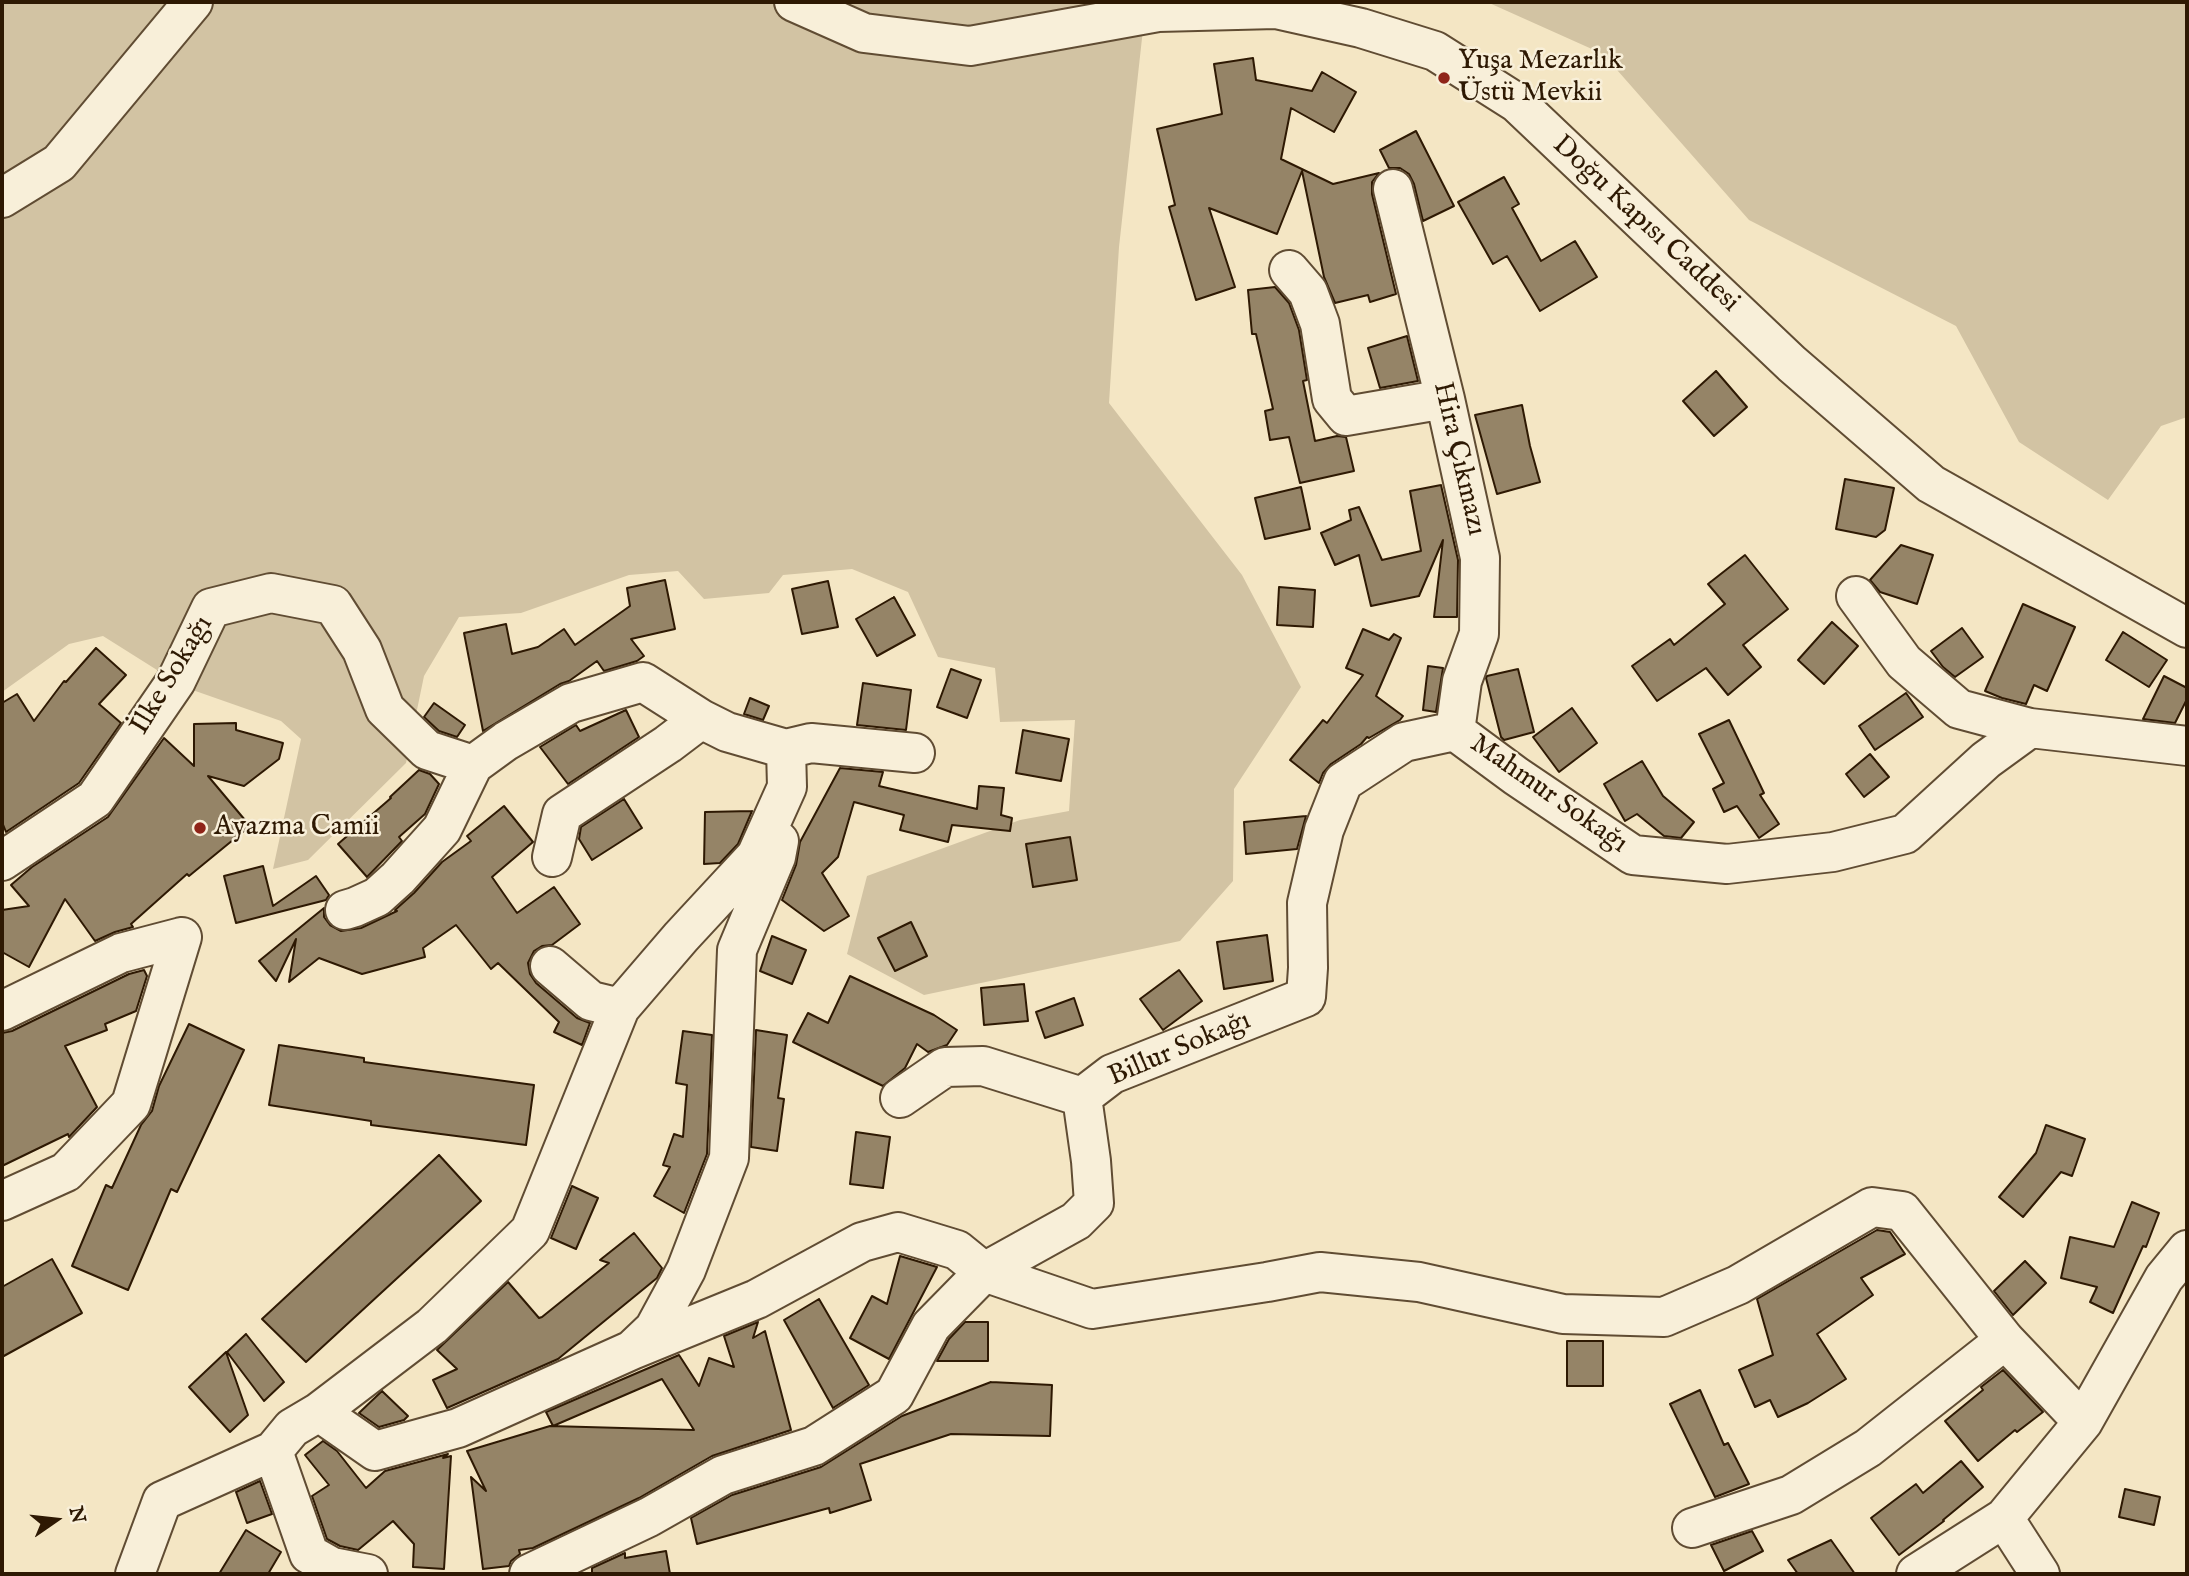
<!DOCTYPE html>
<html>
<head>
<meta charset="utf-8">
<style>
  body { margin:0 }
  #map { position:relative; width:2189px; height:1576px; overflow:hidden; background:#f4e6c4; font-family:"IM FELL English",serif }
  canvas { display:block }
  .frame { position:absolute; inset:0; border:4px solid #2e1903; pointer-events:none }
  .north { position:absolute; left:21px; top:1485px; width:70px; height:70px; -webkit-text-stroke:5px #f8efd9; paint-order:stroke; rotate:76deg; font-size:19px; font-weight:700; line-height:28px; text-align:center; color:#2e1903 }
  .north::after { content:''; display:block; margin:auto; width:24px; height:32px; background:#2e1903; clip-path:polygon(50% 0,100% 100%,50% 72%,0 100%) }
</style>
</head>
<body>
<div id="map">
<canvas width="2189" height="1576"></canvas>
<div class="frame"></div>
<div class="north">N</div>
</div>
<script>
const c = document.querySelector('canvas').getContext('2d');
c.lineJoin = 'round';
function fill(path, color) { c.fillStyle = color; c.fill(path, 'evenodd'); }
const shape = rows => new Path2D(rows.map(r => 'M' + r).join(''));
function trace(path, color, width, dash) { c.strokeStyle = color; c.lineWidth = width; c.lineCap = dash ? 'butt' : 'round'; c.setLineDash(dash || []); c.stroke(path); }
function write(font, color, halo, rows, align = 'center') {
  c.font = font + ' "IM FELL English",serif'; c.lineWidth = 5; c.setLineDash([]); c.textBaseline = 'middle'; c.strokeStyle = halo; c.fillStyle = color; for (const [text, x, y, turn = 0] of rows) {
    c.save(); c.translate(x, y); c.rotate((+turn || 0) * Math.PI / 180); c.textAlign = isNaN(turn) ? turn : align; if (halo) c.strokeText(text, 0, 0); c.fillText(text, 0, 0); c.restore();
  }
}
fill(shape([
  [2,2,1146,2,1119,247,1109,403,1242,575,1301,687,1234,789,1233,881,1180,941,924,995,847,954,867,876,1020,820,1069,811,1075,720,1000,722,995,668,938,657,908,592,852,569,783,575,769,593,704,599,678,571,629,575,521,613,459,617,424,676,406,763,308,860,273,869,301,739,281,721,184,687,103,636,69,644,2,692],
  [1487,2,2187,2,2187,417,2161,426,2108,500,2019,442,1956,326,1749,220,1603,54]
]), '#d2c3a3');
const building = shape([
  [1253,58,1256,80,1312,91,1322,72,1356,92,1334,132,1291,108,1281,159,1333,184,1379,173,1372,182,1372,194,1396,294,1370,302,1368,295,1335,303,1324,277,1302,171,1277,234,1209,208,1235,287,1196,300,1169,207,1175,205,1157,129,1222,114,1214,64,1253,58],
  [1416,131,1454,206,1423,221,1414,184,1409,174,1400,168,1389,168,1380,150,1416,131],
  [1504,177,1519,204,1512,208,1541,261,1575,241,1597,277,1540,311,1507,256,1493,264,1458,202,1504,177],
  [1275,287,1289,303,1299,330,1307,380,1303,381,1315,441,1337,436,1346,437,1354,471,1300,483,1289,437,1270,440,1265,411,1273,409,1256,334,1252,334,1248,290,1275,287],
  [1407,336,1418,381,1380,388,1368,348,1407,336],
  [1716,371,1747,407,1714,436,1683,401,1716,371],
  [1522,405,1530,446,1540,482,1497,494,1475,415,1522,405],
  [1845,479,1894,488,1885,530,1876,537,1836,529,1845,479],
  [1441,485,1458,560,1457,617,1434,617,1443,540,1419,596,1371,606,1359,555,1335,565,1321,533,1351,520,1349,510,1359,507,1382,560,1421,551,1410,491,1441,485],
  [1301,487,1310,529,1265,539,1255,498,1301,487],
  [1901,545,1933,555,1917,604,1880,592,1870,580,1901,545],
  [1745,555,1788,609,1743,645,1761,667,1728,695,1706,668,1657,701,1632,666,1670,639,1674,645,1725,604,1708,584,1745,555],
  [665,580,675,629,631,639,644,656,637,661,604,671,597,661,569,681,560,684,483,731,464,633,506,624,512,654,538,647,564,629,575,645,630,606,627,588,665,580],
  [828,581,838,627,802,634,792,589,828,581],
  [1279,587,1315,590,1313,627,1277,625,1279,587],
  [894,597,915,635,877,656,856,619,894,597],
  [2023,604,2075,627,2047,691,2034,685,2026,704,2002,698,1985,691,2023,604],
  [1832,622,1858,646,1824,684,1798,660,1832,622],
  [1962,628,1983,657,1955,677,1943,667,1931,651,1962,628],
  [1363,629,1389,640,1394,634,1401,638,1376,696,1403,716,1400,720,1369,738,1367,737,1361,744,1331,764,1323,773,1319,783,1290,760,1323,720,1327,723,1363,675,1346,668,1363,629],
  [2123,632,2167,660,2149,687,2106,660,2123,632],
  [96,648,126,675,99,704,121,723,79,783,6,832,2,822,2,703,17,694,34,721,64,681,66,682,96,648],
  [1428,666,1443,668,1436,712,1423,710,1428,666],
  [951,669,981,680,967,718,937,707,951,669],
  [1518,669,1534,732,1504,740,1501,737,1486,678,1487,676,1518,669],
  [2164,676,2187,688,2187,699,2175,723,2143,719,2164,676],
  [863,683,911,690,906,730,857,725,863,683],
  [1906,693,1923,717,1875,750,1859,726,1906,693],
  [750,698,769,706,763,720,744,714,750,698],
  [434,703,465,725,457,737,439,731,424,717,434,703],
  [1572,708,1597,743,1559,772,1533,737,1572,708],
  [626,710,639,737,568,784,540,747,576,725,580,731,626,710],
  [1729,720,1764,793,1760,795,1779,824,1759,838,1737,806,1724,812,1713,789,1724,783,1699,734,1729,720],
  [236,723,236,730,283,743,279,759,244,786,208,776,250,826,189,876,187,874,131,924,133,927,115,932,95,941,65,899,29,967,2,952,2,910,29,906,11,885,32,867,108,817,164,738,194,766,194,724,236,723],
  [1023,730,1069,739,1061,781,1016,773,1023,730],
  [1870,754,1889,777,1864,797,1846,774,1870,754],
  [1642,761,1663,796,1694,822,1681,838,1664,836,1637,814,1625,821,1604,784,1642,761],
  [840,768,883,772,879,786,977,809,979,786,1004,788,1001,815,1012,818,1010,831,952,825,948,842,900,830,904,815,854,802,838,857,822,873,849,916,824,931,782,900,796,865,800,842,840,768],
  [419,770,430,774,439,784,425,814,399,837,402,841,367,877,338,844,391,798,390,797,419,770],
  [624,799,642,828,592,860,579,839,581,827,624,799],
  [504,806,533,842,492,877,517,913,554,887,580,924,552,945,542,946,534,951,528,963,530,974,536,983,577,1018,590,1023,582,1045,554,1032,559,1022,498,963,491,969,456,925,423,948,425,957,362,974,319,958,289,982,296,939,276,981,259,961,324,908,324,917,330,925,341,931,361,928,397,911,395,910,414,893,442,862,471,841,467,836,504,806],
  [752,811,738,844,720,863,704,864,705,812,752,811],
  [1306,816,1297,849,1246,854,1244,822,1306,816],
  [1070,837,1077,880,1033,887,1026,844,1070,837],
  [263,866,273,906,316,876,329,895,326,900,236,923,224,876,263,866],
  [911,922,927,956,895,971,878,938,911,922],
  [1267,935,1273,981,1224,989,1217,942,1267,935],
  [772,936,806,950,792,984,760,971,772,936],
  [144,970,147,976,136,1011,105,1024,107,1030,65,1046,97,1107,69,1137,68,1134,2,1166,2,1033,12,1031,129,974,144,970],
  [1179,970,1202,1001,1163,1030,1140,999,1179,970],
  [850,976,934,1015,957,1030,947,1045,928,1052,917,1044,905,1068,883,1086,793,1042,808,1013,828,1023,850,976],
  [1024,984,1028,1021,984,1025,981,988,1024,984],
  [1074,998,1083,1025,1045,1038,1036,1012,1074,998],
  [189,1024,244,1050,177,1192,171,1189,128,1290,72,1266,106,1185,112,1188,141,1125,152,1111,159,1086,189,1024],
  [756,1030,787,1035,778,1098,784,1099,777,1151,751,1147,756,1030],
  [683,1031,712,1035,707,1154,684,1213,654,1196,670,1167,663,1165,674,1134,683,1137,687,1085,676,1083,683,1031],
  [279,1045,364,1058,364,1062,534,1085,526,1145,371,1125,371,1121,269,1105,279,1045],
  [2046,1125,2085,1139,2072,1176,2061,1172,2023,1217,1999,1197,2036,1153,2046,1125],
  [856,1132,890,1137,883,1188,850,1184,856,1132],
  [439,1155,481,1201,306,1362,262,1319,439,1155],
  [572,1186,598,1198,576,1249,551,1238,572,1186],
  [2132,1202,2159,1213,2146,1247,2143,1246,2113,1313,2090,1302,2097,1287,2061,1278,2070,1237,2114,1247,2132,1202],
  [1877,1230,1890,1232,1905,1254,1861,1278,1873,1295,1817,1334,1846,1379,1808,1403,1778,1417,1770,1400,1755,1407,1739,1370,1773,1355,1757,1299,1877,1230],
  [634,1233,662,1268,657,1278,558,1359,447,1408,433,1380,457,1369,437,1350,508,1282,539,1318,542,1317,609,1263,600,1260,634,1233],
  [900,1256,937,1267,889,1359,850,1338,872,1296,887,1304,900,1256],
  [52,1259,82,1313,2,1357,2,1287,52,1259],
  [2025,1261,2046,1283,2013,1315,1994,1291,2025,1261],
  [819,1299,869,1385,833,1408,784,1320,819,1299],
  [758,1322,753,1338,765,1331,791,1430,712,1456,639,1498,533,1548,519,1550,520,1554,511,1561,509,1566,483,1569,471,1477,486,1491,467,1451,550,1426,694,1430,662,1379,553,1426,546,1412,679,1355,699,1386,709,1358,734,1367,724,1336,758,1322],
  [965,1322,988,1322,988,1361,937,1361,949,1339,965,1322],
  [246,1334,284,1382,264,1401,227,1352,246,1334],
  [1567,1341,1603,1341,1603,1386,1567,1386,1567,1341],
  [226,1352,248,1415,230,1432,189,1387,226,1352],
  [2003,1370,2043,1412,2017,1432,2015,1430,1978,1461,1945,1421,1983,1390,1981,1387,2003,1370],
  [991,1382,1052,1385,1050,1436,951,1434,860,1464,871,1500,830,1513,829,1508,697,1544,691,1518,732,1495,821,1467,902,1416,991,1382],
  [1700,1390,1724,1445,1728,1443,1749,1484,1715,1497,1670,1404,1700,1390],
  [382,1391,408,1416,404,1420,379,1427,359,1413,382,1391],
  [323,1441,337,1451,366,1488,385,1471,448,1454,443,1458,451,1456,444,1569,413,1567,414,1544,393,1521,358,1550,340,1546,327,1539,312,1496,329,1485,305,1455,323,1441],
  [1961,1461,1983,1487,1943,1520,1944,1521,1899,1555,1871,1518,1916,1484,1923,1493,1961,1461],
  [260,1481,272,1514,247,1523,236,1492,260,1481],
  [2125,1489,2160,1497,2154,1525,2119,1517,2125,1489],
  [246,1530,281,1552,268,1574,219,1574,246,1530],
  [1752,1531,1763,1551,1724,1571,1711,1545,1752,1531],
  [1831,1540,1855,1574,1798,1574,1788,1560,1831,1540],
  [666,1551,670,1574,592,1574,592,1568,625,1553,625,1558,666,1551]
]);
fill(building, '#958467');
trace(building, '#2e1903', 2);
const minor = shape([
  [794,2,864,33,970,46,1158,12,1276,9,1361,28,1435,51,1517,103,1792,364,1931,484,2187,628],
  [1393,189,1445,399,1480,558,1479,634,1462,681,1455,731],
  [2,198,59,163,193,2],
  [1289,270,1308,292,1320,324,1332,399,1346,416,1445,399],
  [1856,596,1904,662,1959,709,2030,728,2187,746],
  [1455,731,1516,776,1633,855,1727,864,1833,852,1905,834,1986,760,2030,728],
  [786,749,811,743,915,753],
  [552,857,562,814,668,744,701,719],
  [2,861,95,799,176,681,211,608,271,593,333,605,362,650,385,709,427,750,473,765],
  [550,966,591,1001,620,1008],
  [2,1011,121,953,182,937],
  [900,1098,945,1067,983,1066,1082,1097],
  [2,1201,66,1172,131,1104,182,937],
  [633,1349,654,1329,686,1270,729,1158,737,950,776,857,779,841],
  [319,1412,375,1451,458,1428,632,1350,757,1299,862,1242,898,1232,957,1250,984,1272,1092,1309,1267,1282,1320,1272,1419,1282,1563,1314,1664,1317,1738,1285,1872,1207,1902,1211,2005,1340,2083,1422],
  [273,1451,309,1554,332,1567,368,1574],
  [2004,1518,2040,1574],
  [1692,1528,1791,1495,1868,1448,2005,1340],
  [135,1574,162,1501,273,1451,292,1428,319,1412,432,1326,530,1231,620,1008,681,937,756,856,787,787,786,749,727,732,701,719,643,682,571,703,506,741,473,765,442,829,398,878,377,897,355,907,345,910],
  [529,1574,649,1517,723,1475,814,1446,894,1395,931,1326,984,1272,1076,1221,1094,1203,1091,1161,1082,1097,1112,1074,1306,997,1308,968,1307,903,1324,830,1343,782,1404,742,1455,731],
  [1916,1574,2004,1518,2083,1422,2164,1278,2187,1250]
]);
trace(minor, '#604c33', 42);
trace(minor, '#f8efd9', 38);
for (const [x, y, r, color] of [
  [1444,78,7,"#8f2418"],
  [200,828,7,"#8f2418"]
]) { const dot = new Path2D(); dot.arc(x, y, r, 0, 2 * Math.PI); c.fillStyle = color; c.fill(dot); trace(dot, '#f8efd9', 2.5); }
write('28px', '#2e1903', '#f8efd9', [
  ["Yuşa Mezarlık",1458,62],
  ["Üstü Mevkii",1458,94],
  ["Ayazma Camii",214,828]
], 'left');
write('28px', '#2e1903', '#f8efd9', [
  ["Doğu Kapısı Caddesi",1645,225,43],
  ["Hira Çıkmazı",1458,459,77],
  ["İlke Sokağı",173,676,-59],
  ["Mahmur Sokağı",1548,795,35],
  ["Billur Sokağı",1180,1050,-23]
]);
</script>
</body>
</html>
